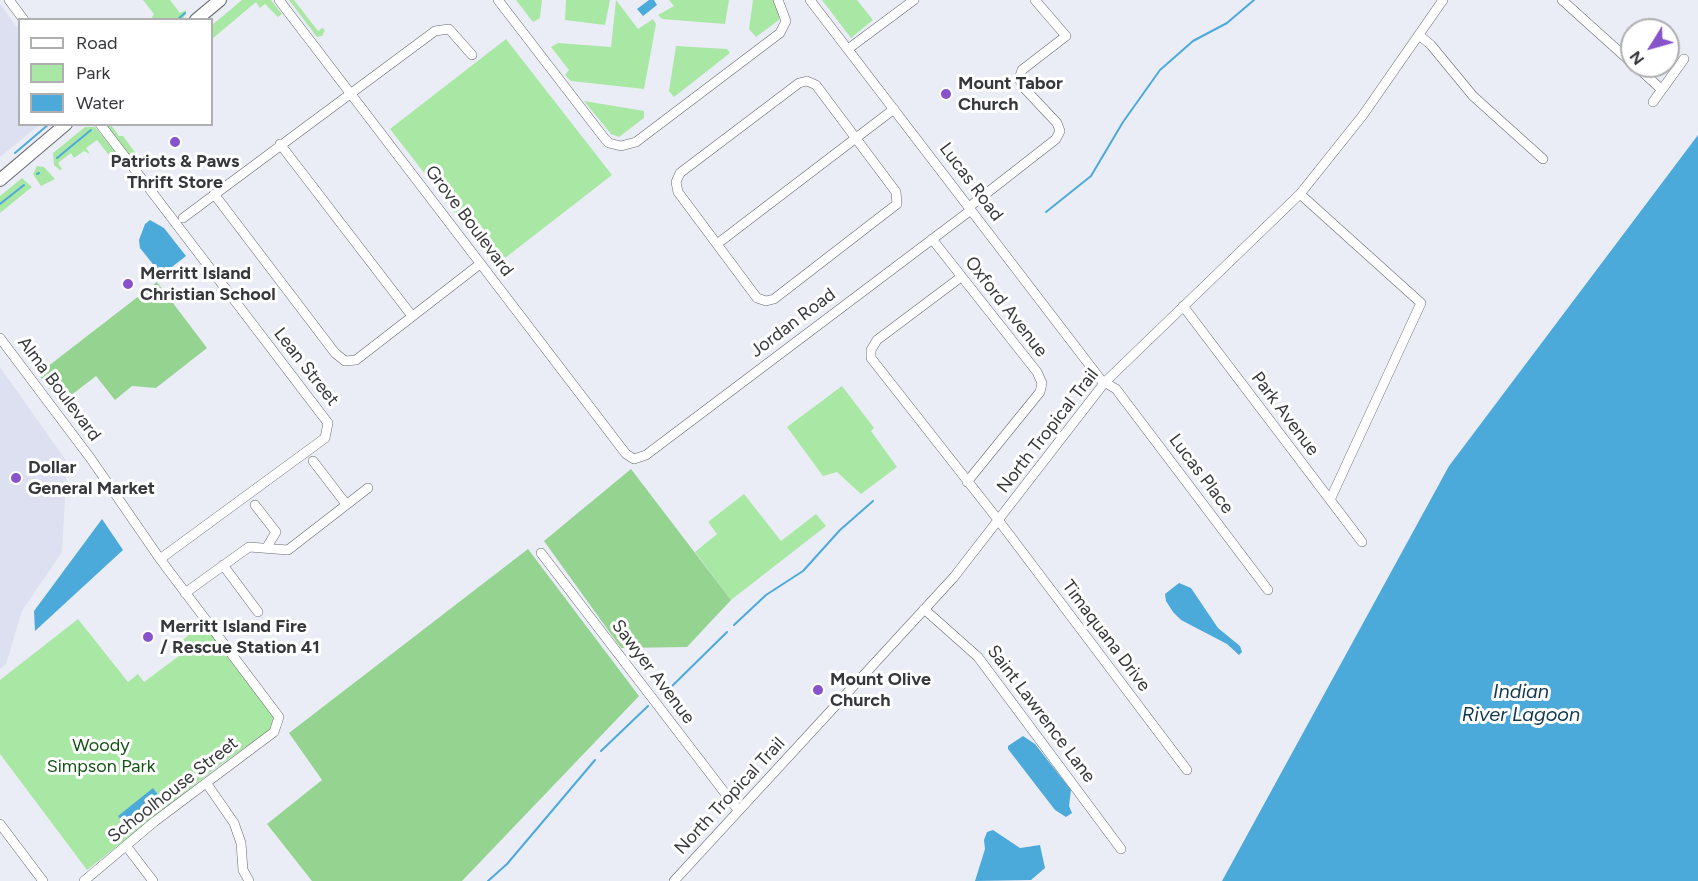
<!DOCTYPE html>
<html>
<head>
<meta charset="utf-8">
<style>
  body { margin:0 }
  #map { position:relative; width:1698px; height:881px; overflow:hidden; background:#ebedf6; font-family:Figtree,sans-serif }
  canvas { display:block }
  .legend { position:absolute; left:18px; top:18px; width:195px; height:108px; box-sizing:border-box; background:#fff; border:2px solid #afafb1; margin:0; padding:8px 10px; list-style:none; font-size:18px; color:#37383b }
  .legend li { display:flex; align-items:center; gap:12px; height:30px }
  .legend b { width:30px; border:2px solid #afafb1 }
  .north { position:absolute; left:1620px; top:18px; width:60px; height:60px; box-sizing:border-box; background:#fff; border:2px solid #afafb1; border-radius:50%; rotate:233deg; font-size:16px; font-weight:700; line-height:24px; text-align:center; color:#37383b }
  .north::after { content:''; display:block; margin:auto; width:21px; height:27px; background:#8852ca; clip-path:polygon(50% 0,100% 100%,50% 72%,0 100%) }
</style>
</head>
<body>
<div id="map">
<canvas width="1698" height="881"></canvas>
<ul class="legend">
<li><b style="height:8px;background:#fff"></b>Road</li>
<li><b style="height:16px;background:#a9e7a5"></b>Park</li>
<li><b style="height:16px;background:#4caada"></b>Water</li>
</ul>
<div class="north">N</div>
</div>
<script>
const c = document.querySelector('canvas').getContext('2d');
c.lineJoin = 'round';
function fill(path, color) { c.fillStyle = color; c.fill(path, 'evenodd'); }
const shape = rows => new Path2D(rows.map(r => 'M' + r).join(''));
function trace(path, color, width, dash) { c.strokeStyle = color; c.lineWidth = width; c.lineCap = dash ? 'butt' : 'round'; c.setLineDash(dash || []); c.stroke(path); }
function write(font, color, halo, rows, align = 'center') {
  c.font = font + ' Figtree,sans-serif'; c.lineWidth = 6; c.setLineDash([]); c.textBaseline = 'middle'; c.strokeStyle = halo; c.fillStyle = color; for (const [text, x, y, turn = 0] of rows) {
    c.save(); c.translate(x, y); c.rotate((+turn || 0) * Math.PI / 180); c.textAlign = isNaN(turn) ? turn : align; if (halo) c.strokeText(text, 0, 0); c.fillText(text, 0, 0); c.restore();
  }
}
fill(shape([
  [0,4,19,30,20,124,39,125,0,157],
  [0,367,67,462,62,552,22,611,6,664,0,669]
]), '#dce0f0');
fill(shape([
  [143,0,170,0,180,13,186,10,186,14,183,19,151,19,154,14],
  [242,0,271,0,282,14,278,17,265,4,260,8,256,2,212,39,212,25],
  [289,0,294,0,318,31,322,28,325,30,322,36,317,37],
  [516,0,542,0,540,18,533,22],
  [566,0,610,0,605,25,565,20],
  [616,0,638,29,653,19,656,24,644,89,571,81,565,75,569,70,551,47,558,43,611,47],
  [669,0,729,0,725,24,662,19,658,15,674,6],
  [753,0,773,0,779,9,779,20,756,37,749,29],
  [822,0,857,0,873,20,851,38],
  [506,39,612,175,496,265,390,129],
  [676,46,727,49,730,53,674,97,669,91],
  [584,101,644,111,644,118,619,137,611,134],
  [105,125,111,125,119,136,123,136,137,155,134,161],
  [85,127,95,127,116,153,116,160,115,163,97,140,86,148,90,154,84,151,74,158,71,153,58,163,62,169,60,170,54,165,53,153],
  [37,166,44,167,55,179,41,186,33,174],
  [22,178,32,187,0,213,0,196],
  [842,386,874,428,871,431,897,467,861,494,837,472,823,476,787,427],
  [744,494,781,541,816,514,826,526,731,600,695,552,717,534,708,522],
  [78,619,128,682,138,674,144,682,179,656,174,647,206,621,259,688,275,720,270,730,217,767,87,870,0,754,0,680]
]), '#a9e7a5');
fill(shape([
  [157,282,207,348,156,388,132,386,115,400,96,376,61,403,38,374],
  [631,469,731,600,687,647,621,648,544,541],
  [528,549,639,696,462,881,312,881,267,824,322,780,289,733]
]), '#94d390');
fill(shape([
  [649,0,654,0,657,5,643,16,637,9],
  [1698,135,1698,881,1222,881,1449,466],
  [150,220,164,228,186,256,168,270,156,268,140,248,139,240,145,224],
  [102,519,123,550,35,631,34,611],
  [1179,583,1191,588,1218,628,1240,646,1242,652,1239,655,1227,644,1181,620,1173,612,1166,601,1165,594],
  [1023,736,1035,744,1071,790,1069,806,1072,813,1066,817,1055,810,1008,749,1008,746],
  [153,788,165,804,130,832,118,816],
  [993,830,1020,848,1040,845,1045,868,1031,880,975,881,985,849,984,840,987,832]
]), '#4caada');
trace(shape([
  [177,20,185,13],
  [15,153,49,124],
  [57,158,91,130],
  [37,174,39,173],
  [0,204,24,185],
  [1046,212,1091,176,1123,122,1160,70,1193,41,1227,23,1254,0],
  [734,625,766,595,803,571,840,530,873,501],
  [663,695,727,632],
  [601,751,648,706],
  [488,881,507,864,595,760]
]), '#4caada', 2);
const minor = shape([
  [9,0,24,20],
  [279,0,626,454,634,459,646,455,971,210],
  [498,0,605,139,609,143,621,146,636,142,780,33,786,21,778,0],
  [810,0,1101,380,1116,389,1268,590],
  [1562,0,1632,63],
  [1419,35,1431,45,1473,96,1543,159],
  [848,49,914,0],
  [1636,66,1661,89],
  [807,81,816,85,896,192,897,204,774,299,766,301,757,298,678,192,676,182,680,173,799,83,807,81],
  [1653,102,1684,59],
  [100,124,328,423,325,438,160,559],
  [280,144,412,316],
  [214,194,335,353,345,361,356,360,480,264],
  [1300,194,1421,303,1330,500],
  [969,207,1056,139,1060,131,1057,123,1025,89,1019,79,1022,70,1066,36,1035,0],
  [183,218,435,31,449,29,472,55],
  [932,239,1037,372,1042,383,1040,392,967,482],
  [717,244,894,109],
  [961,277,877,340,871,350,871,358,999,521,1187,770],
  [1183,306,1362,542],
  [0,338,91,459,160,559,279,717,274,732,154,822,84,881],
  [313,461,346,504],
  [255,505,276,532,267,547],
  [541,553,738,810],
  [223,565,258,612],
  [185,593,249,547,288,550,368,488],
  [924,609,978,657,1121,849],
  [207,784,234,823,241,843,243,870,249,881],
  [0,824,43,881],
  [127,847,153,881],
  [674,881,954,577,1105,382,1300,194,1363,115,1443,0]
]);
const major = shape([
  [196,20,220,0],
  [0,180,66,124]
]);
trace(minor, '#676970', 10);
trace(major, '#676970', 14);
trace(minor, '#fff', 9);
trace(major, '#fff', 12);
for (const [x, y, r, color] of [
  [946,94,6,"#8852ca"],
  [175,142,6,"#8852ca"],
  [128,284,6,"#8852ca"],
  [16,478,6,"#8852ca"],
  [148,637,6,"#8852ca"],
  [818,690,6,"#8852ca"]
]) { const dot = new Path2D(); dot.arc(x, y, r, 0, 2 * Math.PI); c.fillStyle = color; c.fill(dot); trace(dot, '#fff', 2); }
write('bold 18px', '#37383b', '#fff', [
  ["Mount Tabor",958,84],
  ["Church",958,105],
  ["Patriots & Paws",175,162,"center"],
  ["Thrift Store",175,183,"center"],
  ["Merritt Island",140,274],
  ["Christian School",140,295],
  ["Dollar",28,468],
  ["General Market",28,489],
  ["Merritt Island Fire",160,627],
  ["/ Rescue Station 41",160,648],
  ["Mount Olive",830,680],
  ["Church",830,701]
], 'left');
write('18px', '#37383b', '#fff', [
  ["Lucas Road",971,182,53],
  ["Grove Boulevard",469,221,53],
  ["Oxford Avenue",1006,307,52],
  ["Jordan Road",793,323,-37],
  ["Lean Street",306,367,52],
  ["Alma Boulevard",59,389,53],
  ["Park Avenue",1285,414,53],
  ["North Tropical Trail",1048,431,-52],
  ["Lucas Place",1201,474,53],
  ["Timaquana Drive",1106,636,53],
  ["Sawyer Avenue",653,672,53],
  ["Saint Lawrence Lane",1041,714,53],
  ["Schoolhouse Street",173,790,-38],
  ["North Tropical Trail",730,796,-47]
]);
write('18px', '#135313', '#fff', [
  ["Woody",101,746],
  ["Simpson Park",101,767]
]);
write('italic 20px', '#11394e', '#fff', [
  ["Indian",1521,692],
  ["River Lagoon",1521,715]
]);
</script>
</body>
</html>
